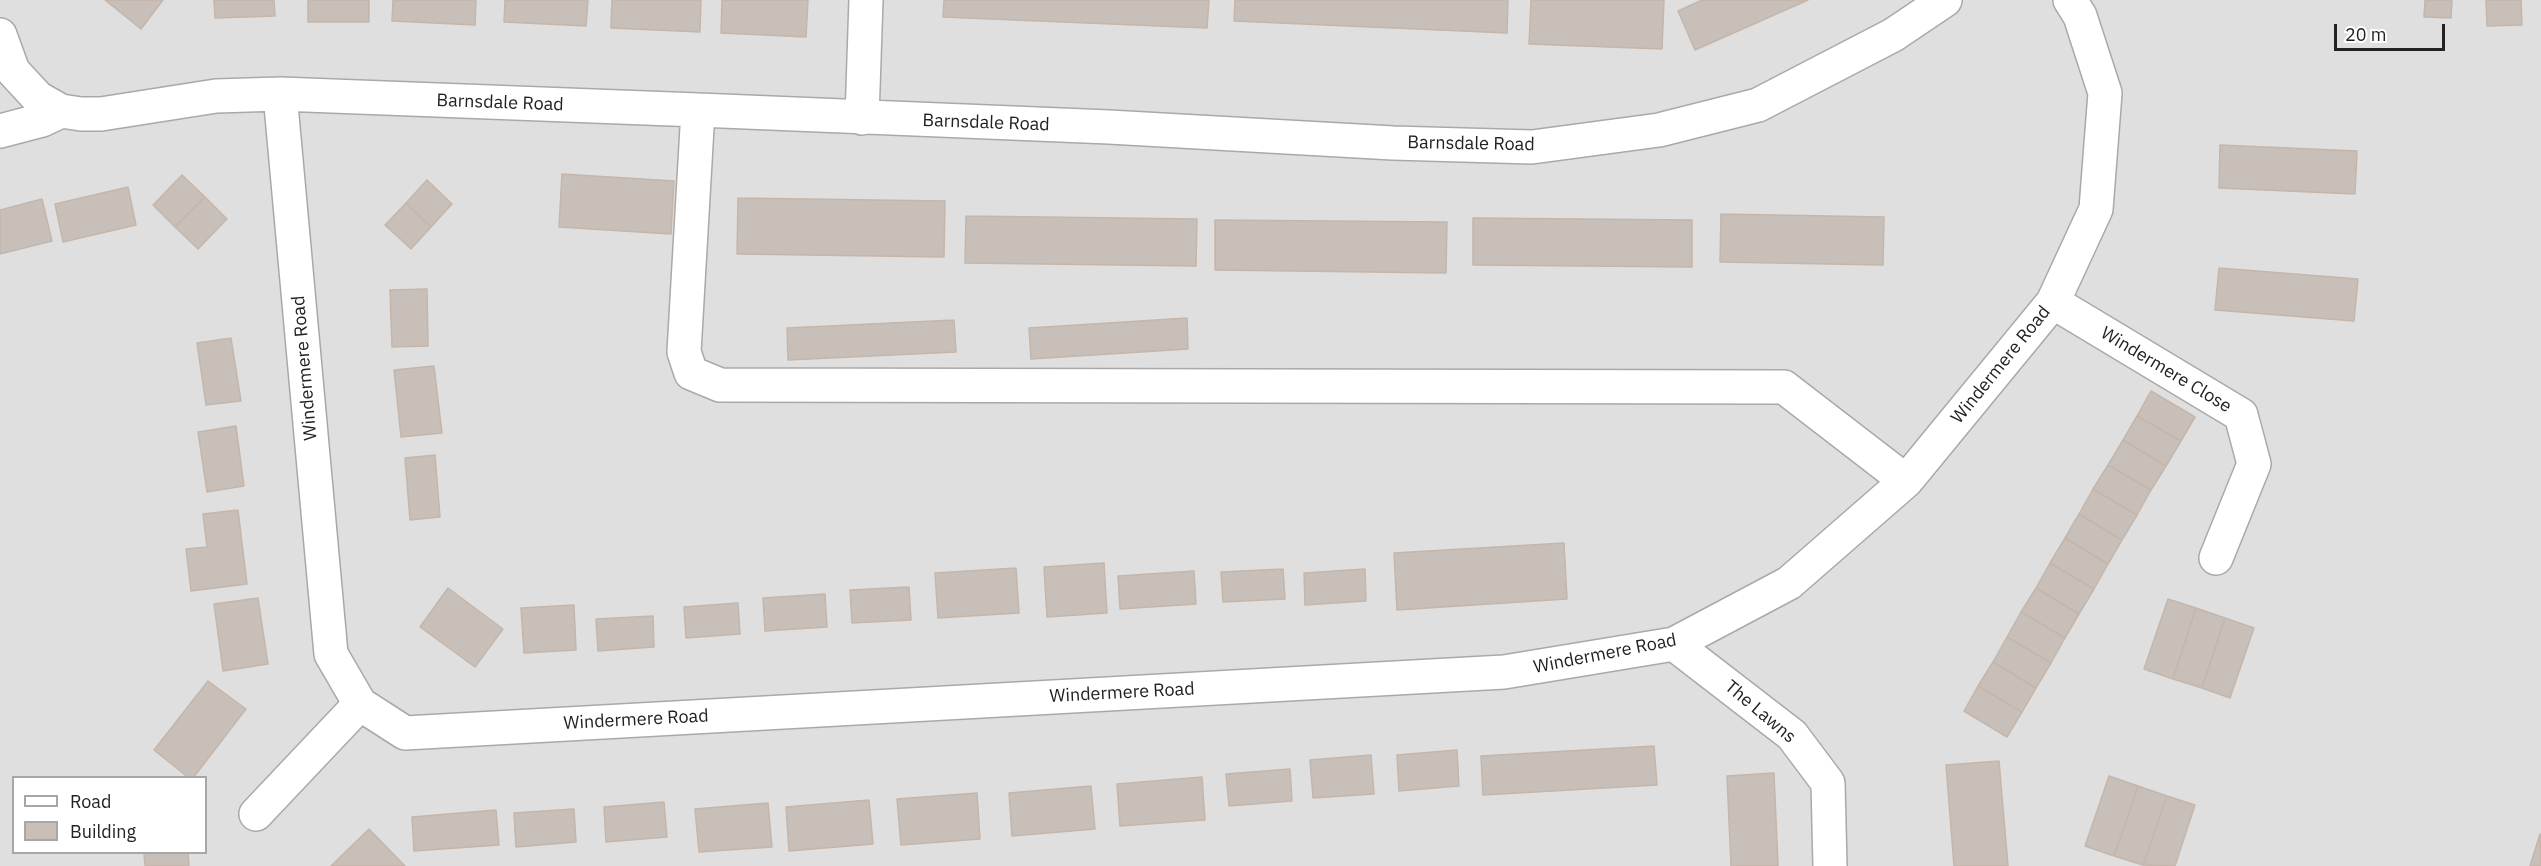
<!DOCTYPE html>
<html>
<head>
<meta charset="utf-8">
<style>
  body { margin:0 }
  #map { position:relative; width:2541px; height:866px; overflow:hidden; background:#f2efe9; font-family:"IBM Plex Sans",sans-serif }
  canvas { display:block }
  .legend { position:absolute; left:12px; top:776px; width:195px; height:78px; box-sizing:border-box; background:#fff; border:2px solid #a7a7a7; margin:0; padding:8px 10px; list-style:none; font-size:18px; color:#222 }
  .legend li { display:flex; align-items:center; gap:12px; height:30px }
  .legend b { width:30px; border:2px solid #a7a7a7 }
  .scale { position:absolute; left:2334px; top:24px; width:111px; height:27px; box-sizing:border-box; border:3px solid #222; border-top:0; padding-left:8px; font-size:18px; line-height:21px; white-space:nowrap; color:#222; -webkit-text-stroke:4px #fff; paint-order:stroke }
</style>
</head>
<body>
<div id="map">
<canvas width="2541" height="866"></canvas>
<ul class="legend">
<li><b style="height:8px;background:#fff"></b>Road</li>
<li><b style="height:16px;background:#c7bfb8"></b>Building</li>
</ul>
<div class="scale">20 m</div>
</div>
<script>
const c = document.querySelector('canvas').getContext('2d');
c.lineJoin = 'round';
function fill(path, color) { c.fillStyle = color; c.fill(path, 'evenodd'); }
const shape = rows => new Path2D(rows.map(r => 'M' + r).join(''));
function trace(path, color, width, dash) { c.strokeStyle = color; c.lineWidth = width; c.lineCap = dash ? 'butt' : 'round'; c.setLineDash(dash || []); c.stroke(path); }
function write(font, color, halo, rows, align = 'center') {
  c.font = font + ' "IBM Plex Sans",sans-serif'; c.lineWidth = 4.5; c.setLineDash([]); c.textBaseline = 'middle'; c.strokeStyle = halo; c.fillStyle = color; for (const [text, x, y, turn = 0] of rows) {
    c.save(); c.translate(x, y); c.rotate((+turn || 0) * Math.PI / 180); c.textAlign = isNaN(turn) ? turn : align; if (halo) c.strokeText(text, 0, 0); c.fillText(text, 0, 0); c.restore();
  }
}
fill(shape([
  [0,0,2541,0,2541,866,0,866],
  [14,778,206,778,206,852,14,852]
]), '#e0dfdf');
const building = shape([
  [105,0,163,0,141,29,105,0],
  [214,0,274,0,275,16,215,18,214,0],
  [308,0,369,0,369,22,308,22,308,0],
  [393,0,476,0,475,25,392,21,393,0],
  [505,0,588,0,586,26,504,22,505,0],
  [612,0,701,0,700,32,611,28,612,0],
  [722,0,808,0,806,37,721,33,722,0],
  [944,0,1209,0,1207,28,943,17,944,0],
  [1235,0,1508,0,1507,33,1234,21,1235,0],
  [1531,0,1664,0,1662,49,1529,44,1531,0],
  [1702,0,1808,0,1695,50,1678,11,1702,0],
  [2425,0,2452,0,2451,18,2424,17,2425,0],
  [2486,0,2521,0,2522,25,2487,26,2486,0],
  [2220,145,2357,151,2355,194,2219,188,2220,145],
  [562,174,674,181,671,234,559,227,562,174],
  [182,175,205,197,175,227,153,205,182,175],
  [427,180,452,204,431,227,406,203,427,180],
  [128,187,136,225,63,242,55,204,128,187],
  [205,197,227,219,198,249,175,227,205,197],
  [738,198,945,201,944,257,737,254,738,198],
  [42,199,52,241,0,254,0,210,42,199],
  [406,203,431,227,411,249,385,225,406,203],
  [1721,214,1884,217,1883,265,1720,262,1721,214],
  [966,216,1197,219,1196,266,965,263,966,216],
  [1473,218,1692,220,1692,267,1473,265,1473,218],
  [1215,220,1447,222,1446,273,1215,270,1215,220],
  [2219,268,2358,279,2354,321,2215,310,2219,268],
  [427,289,428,346,392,347,390,290,427,289],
  [1187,318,1188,349,1031,359,1029,328,1187,318],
  [954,320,956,352,788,360,787,328,954,320],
  [231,338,241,401,206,405,197,343,231,338],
  [434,366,442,433,401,437,394,370,434,366],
  [2151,391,2195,417,2181,441,2137,416,2151,391],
  [2137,416,2181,441,2166,466,2123,440,2137,416],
  [236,426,244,486,207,492,198,432,236,426],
  [2123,440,2166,466,2151,490,2108,465,2123,440],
  [435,455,440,517,410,520,405,458,435,455],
  [2108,465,2151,490,2137,515,2093,489,2108,465],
  [2093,489,2137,515,2122,540,2079,514,2093,489],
  [238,510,247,584,191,591,186,549,207,547,203,514,238,510],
  [2079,514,2122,540,2108,564,2065,538,2079,514],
  [2065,538,2108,564,2094,589,2050,563,2065,538],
  [1564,543,1567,599,1397,610,1394,553,1564,543],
  [1104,563,1107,613,1047,617,1044,567,1104,563],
  [2050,563,2094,589,2079,614,2036,588,2050,563],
  [1016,568,1019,613,938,618,935,573,1016,568],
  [1283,569,1285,599,1223,602,1221,572,1283,569],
  [1365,569,1366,601,1305,605,1304,573,1365,569],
  [1194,571,1196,604,1120,609,1118,576,1194,571],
  [909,587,911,620,852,623,850,590,909,587],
  [448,588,503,629,475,667,420,627,448,588],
  [2036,588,2079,614,2065,638,2021,612,2036,588],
  [825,594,827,627,765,631,763,598,825,594],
  [258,598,268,664,223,671,214,604,258,598],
  [2168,599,2196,608,2173,679,2144,669,2168,599],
  [738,603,740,634,686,638,684,607,738,603],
  [574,605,576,650,524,653,521,608,574,605],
  [2196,608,2225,618,2202,688,2173,679,2196,608],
  [2021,612,2065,638,2051,663,2007,637,2021,612],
  [653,616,654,647,598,651,596,619,653,616],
  [2225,618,2254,628,2230,698,2202,688,2225,618],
  [2007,637,2051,663,2036,688,1993,662,2007,637],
  [1993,662,2036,688,2022,712,1978,686,1993,662],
  [208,681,246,709,193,778,189,778,154,750,208,681],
  [1978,686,2022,712,2007,737,1964,711,1978,686],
  [1654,746,1657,785,1483,795,1481,756,1654,746],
  [1457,750,1459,786,1399,791,1397,755,1457,750],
  [1371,755,1374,794,1313,798,1310,760,1371,755],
  [1999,761,2008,866,1954,866,1946,765,1999,761],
  [1290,769,1292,801,1229,806,1226,774,1290,769],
  [1774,773,1778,866,1731,866,1727,776,1774,773],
  [2109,776,2138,786,2114,856,2085,846,2109,776],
  [1202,777,1205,820,1120,826,1117,784,1202,777],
  [1091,786,1095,829,1012,836,1009,793,1091,786],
  [2138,786,2167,796,2143,865,2114,856,2138,786],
  [977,793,980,839,901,845,897,799,977,793],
  [2167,796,2195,805,2175,866,2143,865,2167,796],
  [869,800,873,844,789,851,786,807,869,800],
  [664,802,667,837,606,842,604,807,664,802],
  [768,803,772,847,699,852,695,809,768,803],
  [574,809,576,842,516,847,514,813,574,809],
  [496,810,499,845,414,851,412,817,496,810],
  [369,829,405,866,331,866,369,829],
  [2540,834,2541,866,2530,866,2540,834],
  [144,852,188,852,189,866,145,866,144,852]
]);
fill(building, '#c7bfb8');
trace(building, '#c4b6ab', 1.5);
const minor = shape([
  [0,35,13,71,38,98,61,111],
  [280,94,331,654,360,704,405,733,1504,672,1674,644,1789,583,1906,481,2053,302,2096,209,2105,93,2080,16,2070,0],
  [698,110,684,352,691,373,720,385,1784,387,1906,481],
  [862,118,866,0],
  [0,131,42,120,61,111,81,114,101,114,216,96,280,94,698,110,1109,127,1393,143,1532,147,1659,130,1758,105,1893,35,1945,0],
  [2053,302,2241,415,2254,464,2216,558],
  [1674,644,1792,735,1828,783,1830,866],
  [256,814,360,704]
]);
trace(minor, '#a9a9a9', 36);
trace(minor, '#fff', 33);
write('18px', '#222', '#fff', [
  ["Barnsdale Road",500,103,2],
  ["Barnsdale Road",986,123,2],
  ["Barnsdale Road",1471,144,1],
  ["Windermere Road",2001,365,-51],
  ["Windermere Road",305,368,-95],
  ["Windermere Close",2166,370,31],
  ["Windermere Road",1605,654,-11],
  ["Windermere Road",1122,693,-3],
  ["The Lawns",1760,712,40],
  ["Windermere Road",636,720,-3]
]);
</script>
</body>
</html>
